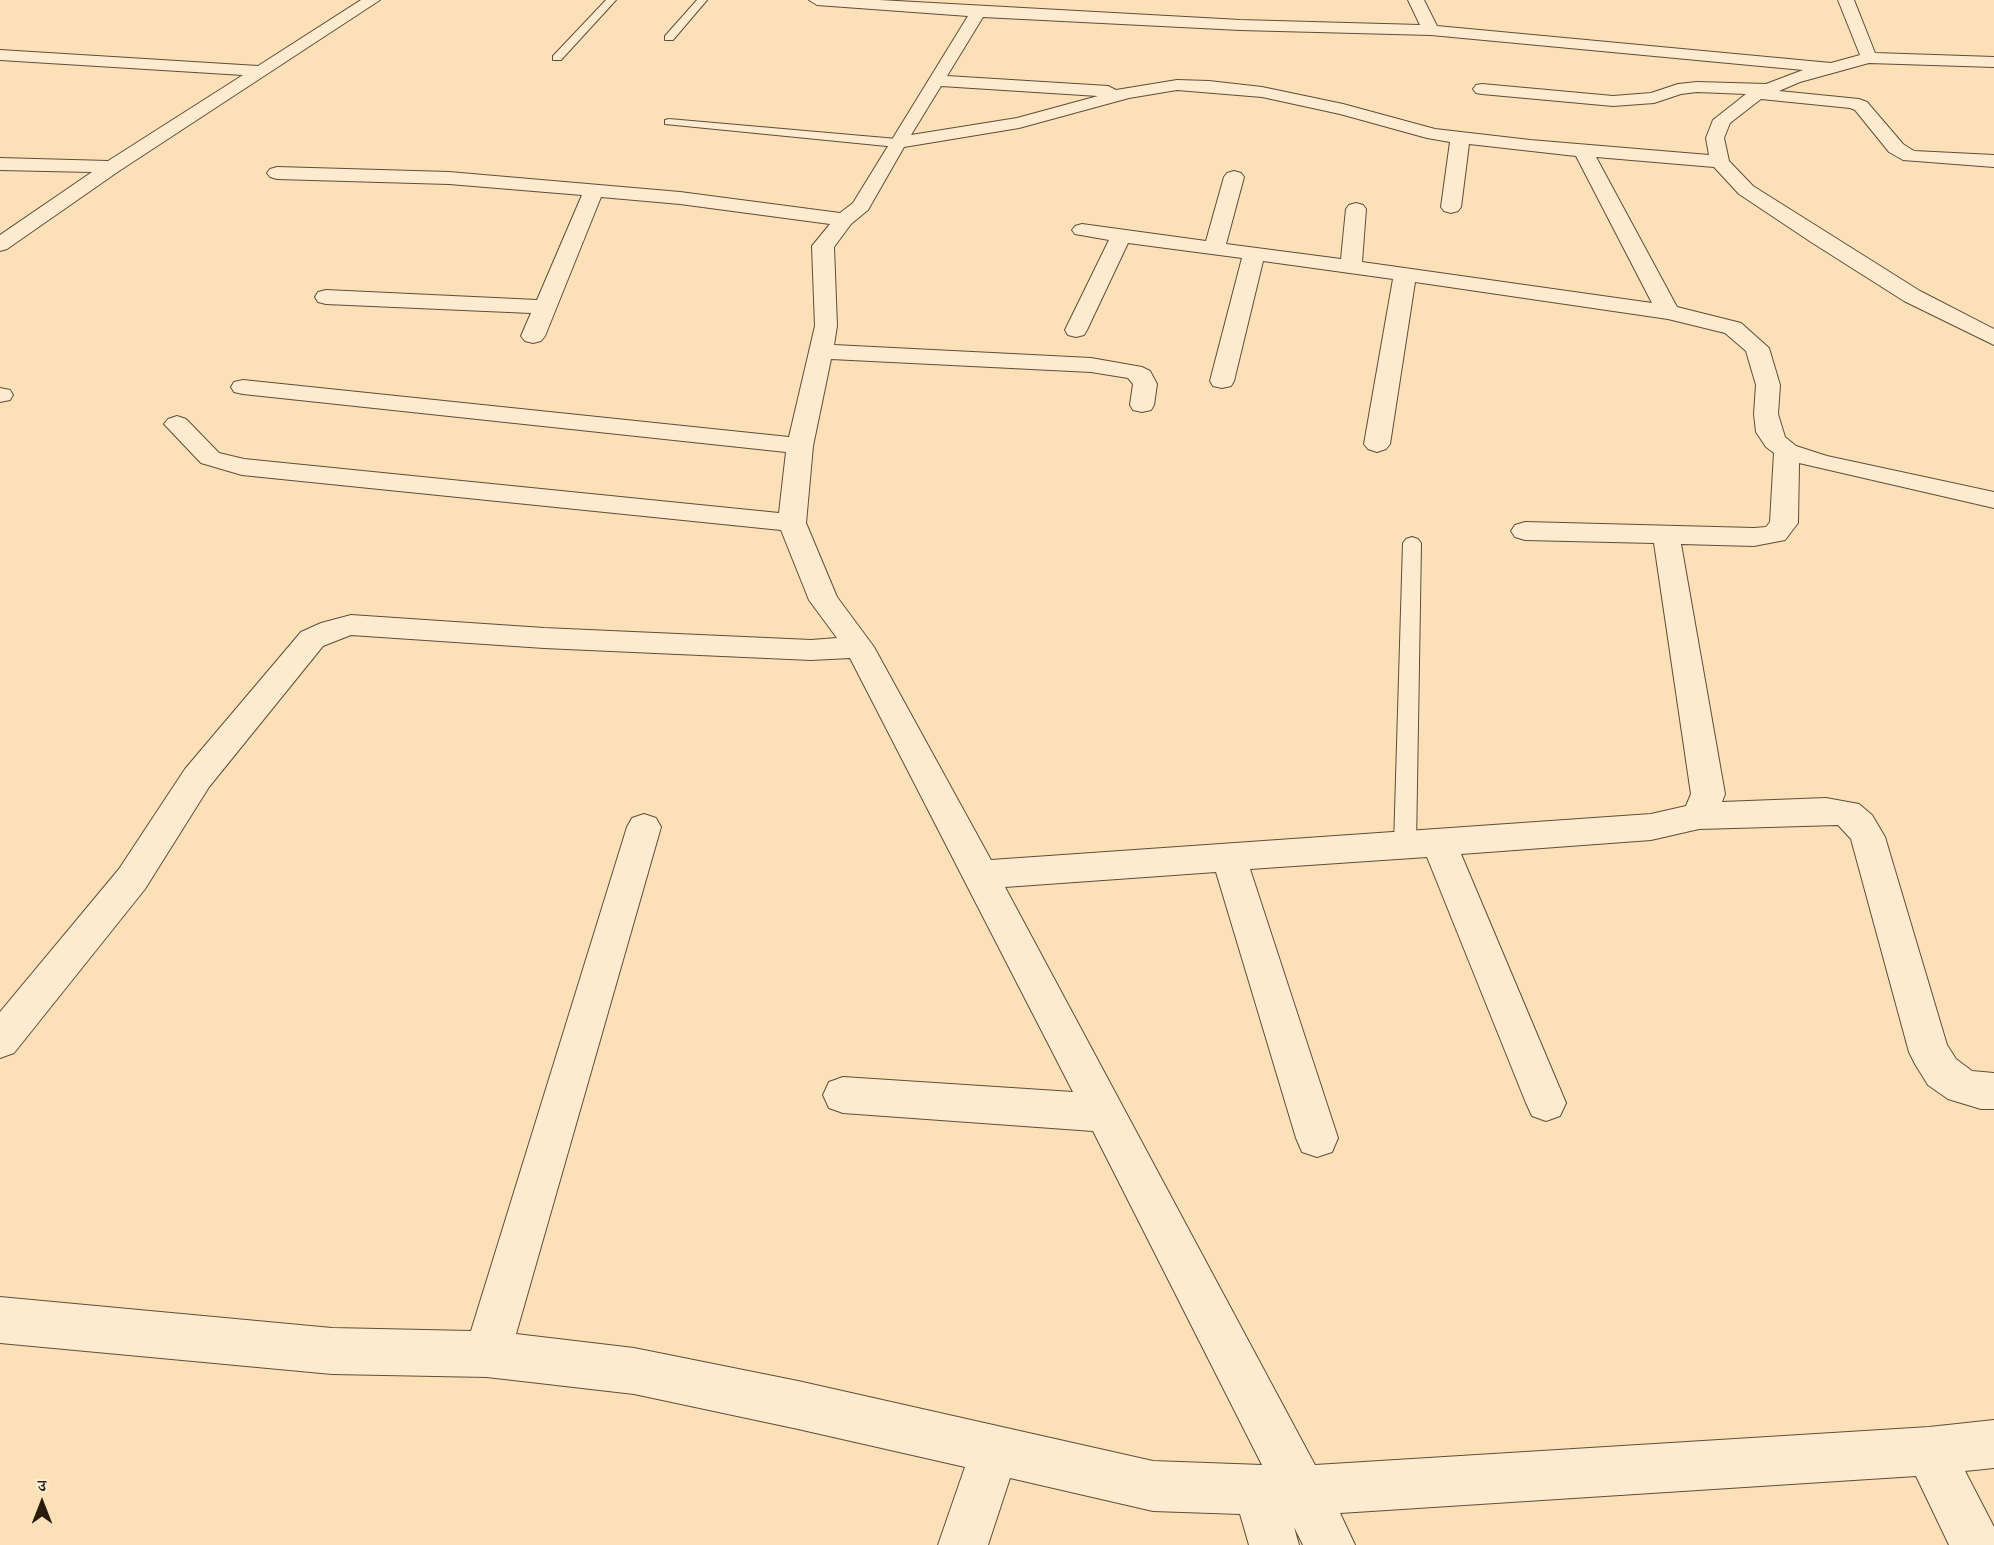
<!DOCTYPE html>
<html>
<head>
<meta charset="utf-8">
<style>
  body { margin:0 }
  #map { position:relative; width:1994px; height:1545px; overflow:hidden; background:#fce0b7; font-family:"Gentium Book Plus","Noto Serif Devanagari",serif }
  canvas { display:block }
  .north { position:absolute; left:12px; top:1473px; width:60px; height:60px; -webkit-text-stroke:4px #fdebd0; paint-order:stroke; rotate:0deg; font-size:16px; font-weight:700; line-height:24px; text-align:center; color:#2a1c0f }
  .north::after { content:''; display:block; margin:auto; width:21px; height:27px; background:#2a1c0f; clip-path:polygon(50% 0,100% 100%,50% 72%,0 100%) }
</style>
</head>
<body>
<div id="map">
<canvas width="1994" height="1545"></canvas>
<div class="north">उ</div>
</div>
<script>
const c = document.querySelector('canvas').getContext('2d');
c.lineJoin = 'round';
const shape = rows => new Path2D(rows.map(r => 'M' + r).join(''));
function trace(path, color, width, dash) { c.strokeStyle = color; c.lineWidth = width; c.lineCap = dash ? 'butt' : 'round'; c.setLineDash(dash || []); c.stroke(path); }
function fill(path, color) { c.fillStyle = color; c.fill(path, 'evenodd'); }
const lane = shape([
  [606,0,616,0,561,60,553,60,553,56,606,0],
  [697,0,707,0,673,40,665,40,665,36,697,0],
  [669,119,897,139,903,143,897,147,665,124,665,120,669,119],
  [1412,537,1418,539,1421,543,1416,845,1413,851,1405,854,1397,851,1394,845,1403,543,1406,539,1412,537]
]);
const street = shape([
  [361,0,380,0,119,171,7,249,0,251,0,235,92,172,0,170,0,158,108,161,243,75,0,60,0,50,258,66,361,0],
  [809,0,879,0,1240,20,1420,25,1408,0,1424,0,1437,26,1831,63,1860,55,1838,0,1854,0,1875,53,1994,57,1994,67,1869,63,1800,82,1779,91,1859,99,1867,102,1903,144,1914,151,1994,155,1994,167,1903,160,1889,152,1855,110,1850,108,1761,99,1730,123,1724,138,1729,161,1753,186,1920,291,1994,329,1994,345,1904,301,1811,242,1739,194,1714,167,1596,157,1677,307,1741,323,1769,348,1780,385,1778,414,1785,437,1796,446,1827,456,1994,492,1994,508,1799,463,1798,523,1785,540,1754,546,1681,544,1725,794,1722,802,1826,798,1859,804,1872,815,1885,837,1947,1045,1956,1059,1972,1071,1994,1073,1994,1109,1981,1109,1948,1099,1928,1085,1915,1064,1909,1052,1851,839,1838,825,1699,829,1651,840,1461,854,1566,1103,1560,1116,1546,1121,1532,1116,1526,1103,1427,857,1250,869,1338,1138,1332,1152,1317,1157,1302,1152,1296,1138,1216,872,1005,887,1315,1465,1929,1427,1994,1420,1994,1468,1965,1471,1994,1527,1994,1545,1949,1545,1916,1476,1340,1513,1355,1545,1303,1545,1294,1527,1299,1545,1249,1545,1240,1514,1153,1511,1010,1478,988,1545,938,1545,965,1467,798,1429,634,1394,487,1377,332,1374,0,1343,0,1297,332,1328,471,1331,627,827,632,818,644,814,656,818,661,827,516,1334,634,1348,798,1381,1153,1461,1262,1465,1093,1131,843,1113,829,1108,823,1095,829,1082,843,1077,1073,1092,850,658,811,660,544,648,351,635,323,646,209,787,145,889,14,1053,0,1058,0,1012,119,869,185,769,301,632,321,623,351,615,544,628,811,640,837,638,809,600,781,530,242,475,201,463,164,424,168,419,177,416,186,419,219,453,244,459,779,513,786,452,243,394,234,392,231,387,234,382,243,380,789,437,815,326,812,246,830,224,680,204,601,197,545,336,541,341,533,343,525,341,521,336,531,313,326,304,318,302,315,297,318,292,326,290,537,300,582,195,449,184,277,179,270,177,267,173,270,169,277,167,449,172,680,192,840,213,853,203,968,16,817,5,809,0],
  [983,17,1240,30,1431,35,1803,70,1766,84,1697,82,1678,84,1651,93,1613,96,1482,84,1476,85,1473,89,1476,93,1482,94,1613,106,1654,103,1681,94,1697,92,1746,94,1713,120,1706,138,1709,155,1530,140,1435,129,1343,104,1262,87,1209,81,1177,80,1116,90,1108,86,947,76,983,17],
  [941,86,1098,96,1017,118,911,135,941,86],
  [1177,90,1262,97,1340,114,1427,138,1450,142,1441,207,1444,211,1451,213,1458,211,1461,207,1469,144,1576,156,1652,303,1362,262,1366,209,1363,205,1356,203,1349,205,1346,209,1341,259,1226,244,1244,177,1241,173,1234,171,1227,173,1224,177,1206,241,1082,224,1075,226,1072,230,1075,234,1109,240,1065,330,1068,335,1076,337,1084,335,1087,330,1128,243,1242,258,1210,381,1213,386,1222,388,1231,386,1234,381,1263,261,1393,279,1364,444,1368,449,1377,452,1386,449,1390,444,1415,282,1668,319,1725,333,1746,351,1756,385,1754,414,1756,432,1766,447,1774,453,1770,522,1766,527,1754,528,1525,522,1515,525,1511,531,1515,537,1525,540,1654,543,1691,794,1686,806,1651,814,991,860,874,647,837,597,806,523,813,446,831,359,1091,372,1128,378,1133,384,1130,405,1133,410,1142,412,1151,410,1154,405,1157,384,1150,371,1142,367,1091,358,834,345,837,326,834,247,851,224,868,210,904,147,1019,128,1129,98,1177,90],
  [0,388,10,390,13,395,10,400,0,402,0,388]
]);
trace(lane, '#5e4d39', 2);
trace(street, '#5e4d39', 2);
fill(lane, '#fdebd0');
fill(street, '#fdebd0');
</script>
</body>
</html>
